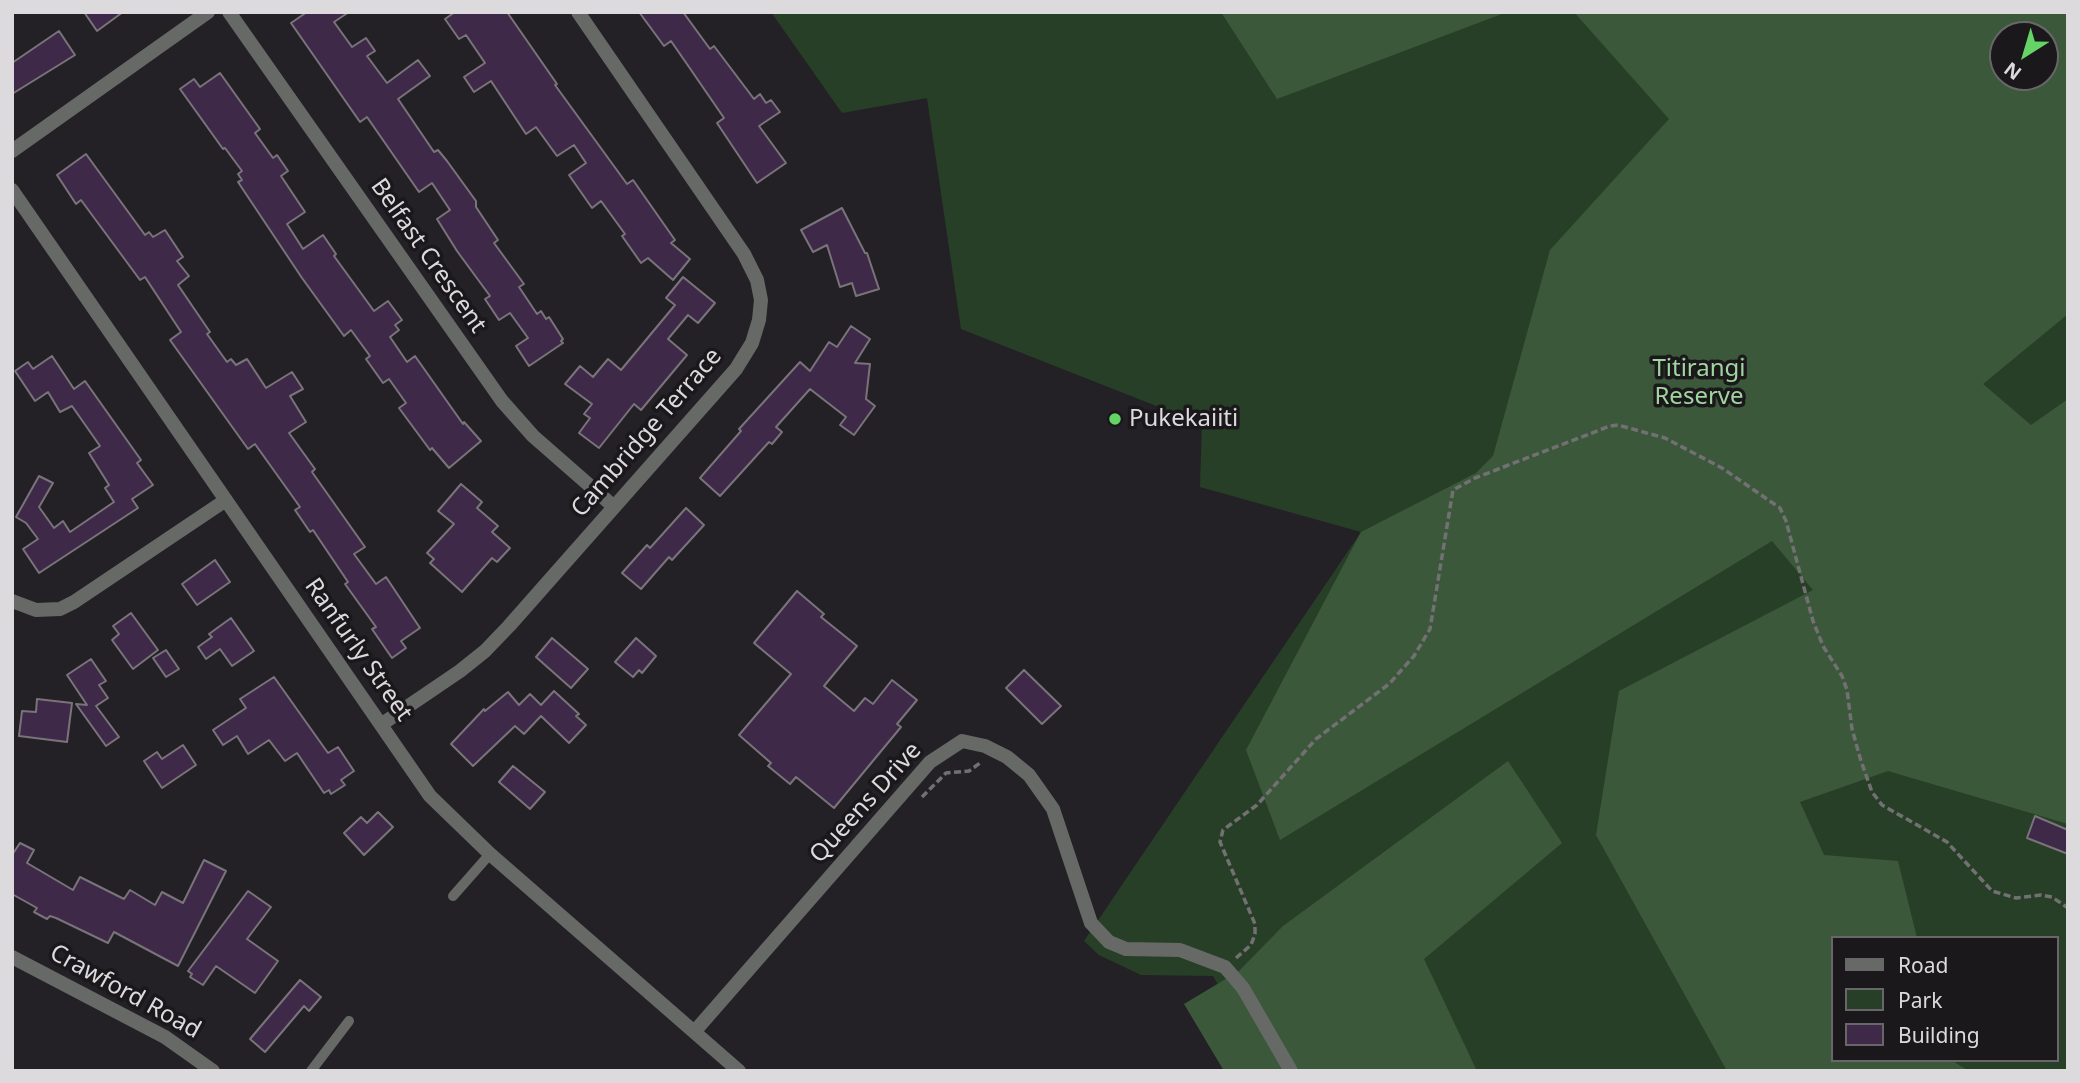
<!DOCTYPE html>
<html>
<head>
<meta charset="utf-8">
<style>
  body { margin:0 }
  #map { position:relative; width:2080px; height:1083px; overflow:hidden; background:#242126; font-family:"Noto Sans",sans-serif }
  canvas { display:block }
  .frame { position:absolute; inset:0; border:14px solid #dcdadd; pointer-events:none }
  .legend { position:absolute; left:1831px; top:936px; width:228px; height:126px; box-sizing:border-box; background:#1b181c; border:2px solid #686669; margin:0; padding:9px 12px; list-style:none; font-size:21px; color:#dcdadd }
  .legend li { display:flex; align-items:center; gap:14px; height:35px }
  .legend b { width:35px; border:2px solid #686669 }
  .north { position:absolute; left:1989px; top:21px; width:70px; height:70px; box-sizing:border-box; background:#1b181c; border:2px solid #686669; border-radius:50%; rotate:217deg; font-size:19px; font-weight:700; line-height:28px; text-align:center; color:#dcdadd }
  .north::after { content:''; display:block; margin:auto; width:24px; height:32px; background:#65d467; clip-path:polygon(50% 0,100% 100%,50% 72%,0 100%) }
</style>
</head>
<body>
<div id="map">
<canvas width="2080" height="1083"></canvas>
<div class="frame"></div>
<ul class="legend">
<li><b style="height:9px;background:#676967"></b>Road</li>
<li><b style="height:19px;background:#273f26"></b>Park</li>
<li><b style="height:19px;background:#3f2948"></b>Building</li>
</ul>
<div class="north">N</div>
</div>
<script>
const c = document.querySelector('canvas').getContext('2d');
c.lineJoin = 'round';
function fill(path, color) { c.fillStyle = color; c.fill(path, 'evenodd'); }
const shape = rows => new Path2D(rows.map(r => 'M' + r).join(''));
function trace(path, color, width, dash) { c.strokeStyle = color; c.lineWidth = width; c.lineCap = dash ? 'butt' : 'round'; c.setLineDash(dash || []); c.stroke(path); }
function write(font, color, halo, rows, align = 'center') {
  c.font = font + ' "Noto Sans",sans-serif'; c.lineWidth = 7; c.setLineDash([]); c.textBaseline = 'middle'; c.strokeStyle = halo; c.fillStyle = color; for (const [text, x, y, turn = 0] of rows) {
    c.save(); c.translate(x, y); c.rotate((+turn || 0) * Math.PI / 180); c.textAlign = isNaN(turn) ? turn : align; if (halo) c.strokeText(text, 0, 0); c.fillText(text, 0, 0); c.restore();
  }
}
fill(shape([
  [771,12,2068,12,2068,1071,1268,1071,1213,976,1141,975,1099,955,1084,941,1361,532,1200,487,1202,424,961,329,927,98,842,113],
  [2003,35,2045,35,2045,77,2003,77],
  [1833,938,2057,938,2057,1060,1833,1060]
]), '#273f26');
fill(shape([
  [1221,12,1507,12,1277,99],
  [1574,12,2068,12,2068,314,1983,384,2031,425,2068,399,2068,824,1888,771,1800,802,1824,855,1898,861,1917,938,1833,938,1833,1060,1951,1060,1969,1071,1727,1071,1596,835,1619,691,1813,590,1772,541,1280,840,1246,750,1361,532,1476,473,1493,456,1550,250,1669,119],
  [2003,35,2045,35,2045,77,2003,77],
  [1508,761,1562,843,1424,959,1477,1071,1224,1071,1184,1004,1239,971,1283,926]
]), '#3b593a');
const building = shape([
  [84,12,123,12,97,31,84,12],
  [307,12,349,12,334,22,352,47,366,38,375,51,367,56,387,83,418,60,430,76,398,99,434,152,438,150,447,161,476,201,476,207,498,240,494,243,524,284,519,287,537,314,541,311,546,319,549,317,563,339,561,341,563,343,529,366,516,346,528,338,510,313,499,320,485,299,490,296,457,251,437,219,450,210,432,183,419,192,367,117,360,122,291,23,307,12],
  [455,12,507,12,557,84,555,85,627,184,633,180,675,240,671,243,690,259,673,280,648,258,641,263,622,236,625,234,601,201,592,208,569,175,586,163,574,145,557,156,536,127,526,134,491,81,474,92,464,77,485,63,466,35,459,39,445,19,455,12],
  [639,12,683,12,710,49,714,46,754,99,760,94,766,103,771,100,780,112,759,126,786,163,757,183,717,123,724,118,689,67,671,41,664,46,639,12],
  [59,31,75,55,12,94,12,63,59,31],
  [220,73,260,129,255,133,273,158,277,155,288,171,281,176,305,212,287,224,303,249,323,235,336,254,334,256,374,311,388,301,402,320,395,325,399,330,390,337,407,362,415,356,463,424,464,422,481,441,449,468,432,448,430,450,399,408,406,403,389,379,383,383,366,359,370,356,351,330,344,336,302,278,238,182,242,180,238,174,242,171,225,148,223,149,180,89,194,79,200,87,220,73],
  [86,154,145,235,149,232,153,237,165,230,183,257,177,261,189,276,178,285,210,332,207,334,227,362,231,359,236,365,247,359,266,388,292,372,303,389,290,396,306,422,289,433,315,469,312,472,365,547,354,554,376,584,386,577,420,628,401,641,406,648,392,658,372,629,376,627,345,584,348,582,313,530,310,532,295,510,300,507,255,444,248,449,170,340,181,332,145,277,140,280,81,200,76,204,57,175,86,154],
  [842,208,865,253,867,253,879,289,856,296,852,283,840,287,827,245,813,252,801,230,842,208],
  [683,277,715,303,698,323,688,315,668,339,687,355,641,410,634,404,599,448,579,433,590,418,584,414,592,404,565,384,580,366,593,377,608,359,621,370,675,305,666,298,683,277],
  [851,326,870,339,855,363,870,364,866,399,875,406,854,435,840,425,846,417,810,389,776,427,782,432,772,444,769,442,720,496,700,478,741,431,739,429,800,362,810,371,829,342,837,347,851,326],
  [52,356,74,389,85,381,141,460,137,463,153,485,132,499,138,508,39,573,23,549,38,539,26,523,16,517,39,476,53,483,39,507,54,528,63,521,70,532,114,502,105,488,109,485,89,453,100,446,72,406,60,412,48,392,35,401,15,371,28,362,33,369,52,356],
  [461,484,482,502,477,508,498,526,492,532,510,548,497,562,492,558,462,592,430,563,434,559,427,553,454,524,438,511,461,484],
  [686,508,704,525,672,560,669,557,641,589,622,573,647,545,650,548,686,508],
  [215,560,230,582,197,605,182,584,215,560],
  [797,591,824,614,821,617,857,646,824,686,854,711,865,698,873,704,892,680,917,700,897,724,901,727,834,808,796,777,790,784,768,766,771,763,739,735,791,674,754,643,797,591],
  [131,613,158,650,133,669,112,640,119,634,113,626,131,613],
  [231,618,254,651,232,666,220,649,206,659,198,647,212,637,209,634,231,618],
  [552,638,588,669,571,688,536,657,552,638],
  [636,638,656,656,642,673,639,670,633,677,615,662,636,638],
  [166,650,179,669,166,677,153,658,166,650],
  [91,659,106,681,99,685,108,698,96,706,119,737,106,746,76,704,87,705,67,675,91,659],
  [1024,670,1061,706,1042,724,1006,688,1024,670],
  [274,677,328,753,338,747,354,771,341,780,345,785,331,794,329,790,324,793,297,753,285,761,269,740,248,754,237,736,223,745,213,730,246,708,240,699,274,677],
  [554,691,579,714,576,716,586,725,569,743,541,716,524,734,515,726,473,766,451,744,484,709,485,711,508,692,519,705,530,694,541,705,554,691],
  [37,699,72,703,67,742,19,736,22,711,36,712,37,699],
  [183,745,196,765,162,788,144,761,157,752,162,759,183,745],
  [513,766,545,792,530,809,499,782,513,766],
  [378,812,393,827,364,855,344,833,361,817,367,823,378,812],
  [2035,816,2068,830,2068,854,2027,838,2035,816],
  [20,843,34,850,27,863,73,890,80,877,124,899,130,890,155,905,162,892,183,903,204,860,226,871,178,966,114,932,108,943,56,918,50,916,47,919,34,912,37,908,12,894,12,855,20,843],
  [248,891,271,907,247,939,278,961,255,993,216,966,203,985,190,977,192,974,188,971,248,891],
  [300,980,321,997,309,1011,304,1006,265,1052,250,1039,300,980]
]);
fill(building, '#3f2948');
trace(building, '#78747a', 2);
trace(shape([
  [922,797,946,773,969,771,980,763],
  [1236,958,1251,945,1255,934,1255,924,1220,842,1223,830,1257,805,1316,739,1389,684,1414,656,1430,629,1453,490,1475,478,1610,426,1618,425,1665,438,1722,468,1780,508,1786,521,1813,621,1823,646,1842,676,1847,690,1852,729,1861,761,1872,792,1882,805,1947,842,1992,891,2016,898,2041,895,2052,897,2068,908]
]), '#737074', 3.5, [7, 3.5]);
trace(shape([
  [453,896,490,854],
  [311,1071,349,1021]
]), '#676967', 10);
trace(shape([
  [229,12,502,401,533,436,613,506],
  [12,151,208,12],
  [12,190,430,796,490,854,739,1071],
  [12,601,36,610,60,609,74,602,226,500],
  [382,724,460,671,485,651,509,626,736,369,752,343,759,320,761,300,757,280,744,254,578,12],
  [12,957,165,1037,213,1071],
  [695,1031,930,762,962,741,985,746,1007,757,1029,775,1053,809,1091,923,1109,942,1126,949,1180,950,1225,967,1243,988,1291,1071]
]), '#676967', 14);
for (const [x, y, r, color] of [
  [1115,419,7,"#65d467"]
]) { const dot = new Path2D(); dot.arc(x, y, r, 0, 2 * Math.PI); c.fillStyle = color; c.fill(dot); trace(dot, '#1b181c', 2.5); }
write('24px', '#dcdadd', '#1b181c', [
  ["Belfast Crescent",428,256,55],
  ["Cambridge Terrace",647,433,-49],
  ["Ranfurly Street",358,650,55],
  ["Queens Drive",866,803,-48],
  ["Crawford Road",125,992,29]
]);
write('24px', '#a1d59f', '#1b181c', [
  ["Titirangi",1699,369],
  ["Reserve",1699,397]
]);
write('24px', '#dcdadd', '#1b181c', [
  ["Pukekaiiti",1129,419]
], 'left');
</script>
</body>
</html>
